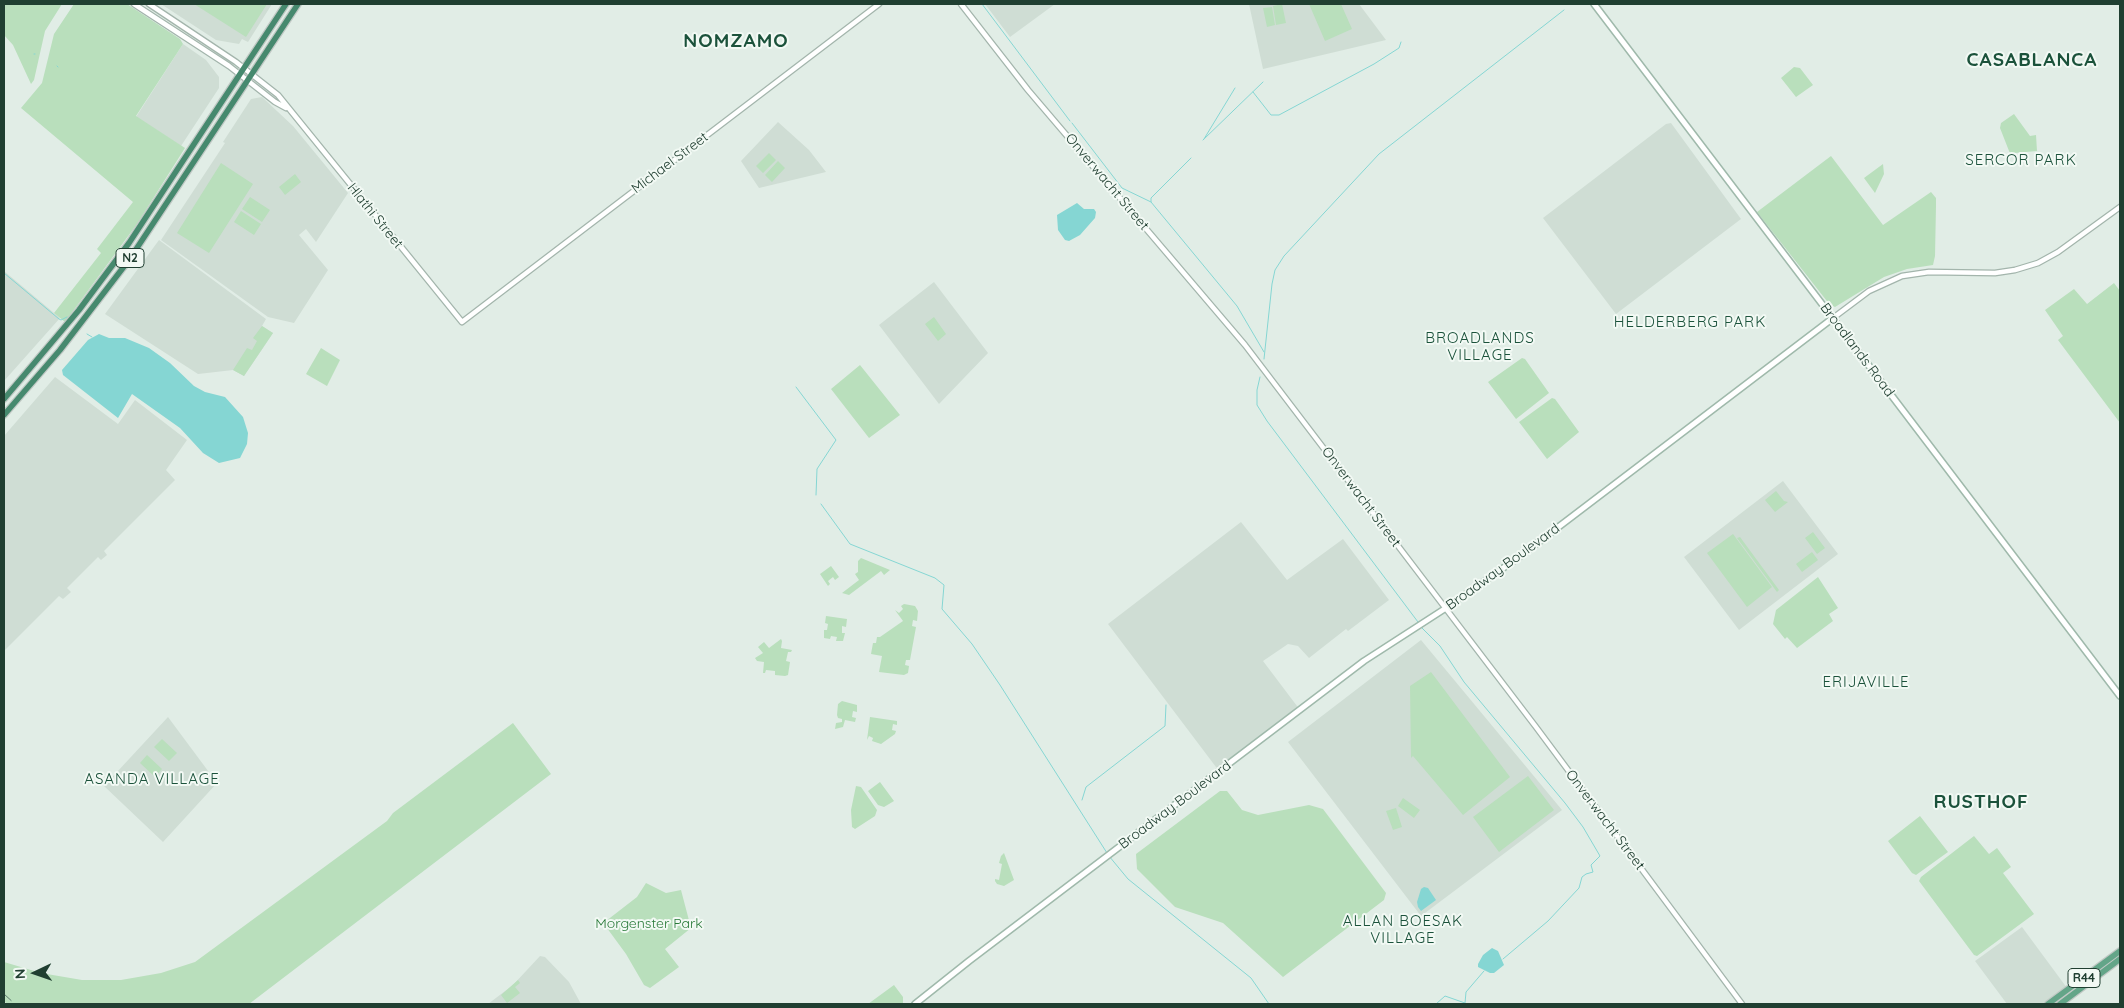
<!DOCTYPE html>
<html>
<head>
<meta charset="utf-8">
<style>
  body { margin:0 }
  #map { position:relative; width:2124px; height:1008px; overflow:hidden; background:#e1ede6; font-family:Quicksand,sans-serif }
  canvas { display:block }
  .frame { position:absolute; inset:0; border:5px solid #203f31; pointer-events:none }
  .north { position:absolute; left:10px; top:948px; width:50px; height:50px; -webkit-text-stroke:4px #f2f9f4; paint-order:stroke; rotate:267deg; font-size:14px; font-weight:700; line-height:20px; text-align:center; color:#203f31 }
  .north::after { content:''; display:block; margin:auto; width:18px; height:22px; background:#203f31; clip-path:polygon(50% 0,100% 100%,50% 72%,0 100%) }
</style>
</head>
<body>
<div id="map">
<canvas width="2124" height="1008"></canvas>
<div class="frame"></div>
<div class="north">N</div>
</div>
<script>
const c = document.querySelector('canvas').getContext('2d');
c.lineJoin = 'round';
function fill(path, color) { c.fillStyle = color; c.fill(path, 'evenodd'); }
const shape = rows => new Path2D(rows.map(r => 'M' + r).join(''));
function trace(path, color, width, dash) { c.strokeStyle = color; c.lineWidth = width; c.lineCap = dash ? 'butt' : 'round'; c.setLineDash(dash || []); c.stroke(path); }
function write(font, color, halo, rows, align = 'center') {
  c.font = font + ' Quicksand,sans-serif'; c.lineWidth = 4; c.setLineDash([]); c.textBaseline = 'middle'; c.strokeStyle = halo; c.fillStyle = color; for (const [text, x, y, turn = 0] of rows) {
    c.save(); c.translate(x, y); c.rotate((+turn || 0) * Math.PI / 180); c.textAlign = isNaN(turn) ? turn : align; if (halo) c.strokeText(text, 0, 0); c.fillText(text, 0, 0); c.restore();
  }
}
fill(shape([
  [161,4,272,4,248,42,242,39,239,44,216,40],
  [985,4,1055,4,1010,37],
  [1249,4,1359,4,1386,40,1263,69],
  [183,44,206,60,219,77,219,88,181,146,136,117],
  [262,97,293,126,348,193,316,242,306,229,299,235,328,270,294,323,268,317,161,240,225,143,223,142,251,99],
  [778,122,809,150,826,172,759,188,741,161],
  [1671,123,1741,219,1616,314,1543,218,1666,124],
  [159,240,266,319,262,326,273,333,244,376,233,370,198,374,105,314],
  [4,271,60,318,4,381],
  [934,282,988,353,939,404,879,325],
  [55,377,118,424,135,400,187,440,166,470,175,480,104,551,107,555,101,560,98,557,67,588,71,592,63,599,59,596,4,651,4,436],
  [1783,481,1838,554,1739,630,1684,557],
  [1241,522,1287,580,1343,539,1389,600,1348,631,1346,629,1309,658,1298,646,1288,644,1263,661,1300,710,1219,771,1108,624],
  [1421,640,1562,810,1421,916,1288,742],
  [168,717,217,783,163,842,104,786],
  [2022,927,2070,992,2053,1004,2007,1004,1975,961],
  [540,956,545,957,569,982,581,1004,488,1004,513,985]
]), '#cfddd4');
fill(shape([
  [4,4,62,4,45,31,34,80,31,84,13,45,4,35],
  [74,4,127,4,180,39,183,44,136,116,185,148,137,224,65,322,54,313,101,253,97,249,133,202,21,108,42,83,54,34],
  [194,4,267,4,246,37],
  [1282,4,1286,23,1276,25,1273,6],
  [1309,4,1341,4,1352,29,1325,41],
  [1272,7,1275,25,1267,27,1263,8],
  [1794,67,1800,68,1813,85,1796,97,1781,78],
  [2014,114,2030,136,2036,135,2037,151,2015,153,2011,156,2000,128,2001,123],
  [769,153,776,160,763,173,756,166],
  [1831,156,1883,225,1931,192,1936,198,1936,206,1935,256,1933,265,1907,269,1884,277,1835,307,1830,305,1757,212],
  [778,161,785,168,772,182,765,175],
  [221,163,253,184,209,253,177,233],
  [1883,164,1884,174,1875,193,1864,178],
  [295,174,301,182,285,195,279,187],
  [250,197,270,210,262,222,242,209],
  [241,211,261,224,254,235,234,222],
  [2114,283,2120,291,2120,423,2058,340,2063,336,2045,310,2074,289,2087,304],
  [934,317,946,334,938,341,925,324],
  [262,326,273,333,244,376,233,370,247,348,252,350,257,341,253,338],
  [321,348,340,360,327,386,306,374],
  [1522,358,1525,359,1549,393,1516,419,1488,382],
  [860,365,900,415,869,438,831,389],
  [1552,398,1555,399,1579,432,1547,459,1519,422],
  [1776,491,1784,501,1788,502,1775,512,1765,500],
  [1813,532,1825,548,1817,554,1805,538],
  [1733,534,1772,587,1747,607,1707,553],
  [1740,537,1779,590,1777,592,1737,538],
  [1812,552,1818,560,1802,572,1796,564],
  [861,558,890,570,884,575,881,571,849,595,842,593,859,580,855,574,858,572,858,561],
  [831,566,839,577,835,580,833,577,828,581,830,584,828,586,820,574],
  [1818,577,1838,608,1829,614,1833,621,1797,648,1787,637,1785,639,1773,624,1776,610],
  [904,604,915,606,918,611,917,621,913,620,912,626,916,627,910,660,906,660,905,665,909,666,908,673,904,675,879,672,882,656,871,654,873,643,876,643,877,637,880,637,903,621,895,610,899,613,903,609,901,606],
  [826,616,847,619,846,627,842,626,842,633,845,633,843,641,836,641,837,637,831,636,830,639,824,638,824,630,827,630,828,624,825,623],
  [781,639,782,641,781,648,792,650,791,652,788,652,786,661,790,662,788,675,785,676,775,675,775,671,766,670,765,673,763,673,764,662,757,661,755,658,763,653,758,647,764,642,769,648],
  [1431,672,1510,777,1463,815,1413,756,1411,758,1410,686],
  [842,701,857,705,857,712,853,711,852,717,856,718,855,722,845,720,843,727,835,729,836,723,842,722,842,719,838,718,837,715,838,704],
  [870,717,897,721,897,725,893,724,892,730,896,731,895,734,881,744,872,741,873,738,869,736,867,740],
  [513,723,551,774,249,1004,7,1004,4,1001,4,962,41,973,82,980,121,980,161,973,195,962,387,821,393,813],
  [162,739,177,753,169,761,154,747],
  [147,755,162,769,155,777,140,763],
  [1528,776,1554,810,1499,852,1473,817],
  [880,782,894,801,884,807,878,805,868,791],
  [856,786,861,787,877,810,875,816,855,829,852,827,851,810],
  [1220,791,1227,791,1242,810,1258,815,1309,805,1323,809,1386,893,1384,900,1283,977,1223,923,1175,907,1137,869,1136,854],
  [1403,798,1420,810,1414,818,1398,806],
  [1396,808,1402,827,1393,830,1386,811],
  [1920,816,1948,852,1916,875,1912,873,1888,841],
  [1974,836,1989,854,1997,848,2011,867,2003,873,2034,914,1977,956,1974,955,1919,881,1921,877],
  [1004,853,1014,880,1004,886,997,884,995,881,995,879,999,880,1002,864,999,863,1001,856],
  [646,883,666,893,681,890,691,928,665,949,679,967,650,988,644,985,626,954,604,924,606,921,637,897],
  [518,980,520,983,515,987,520,993,507,1003,501,995],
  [894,985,903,997,903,1004,868,1004]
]), '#b9dfbc');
fill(shape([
  [1077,203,1084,209,1094,209,1096,212,1095,218,1080,235,1069,241,1065,240,1058,230,1057,215],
  [99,334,109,338,125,338,149,348,170,363,194,386,205,392,225,397,243,417,248,433,247,444,240,458,219,463,203,453,180,428,132,394,118,418,63,375,62,370,88,340],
  [1424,887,1428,888,1436,900,1421,911,1418,907,1417,902,1421,889],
  [1492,948,1498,951,1504,965,1494,973,1490,973,1478,967,1478,964,1483,955]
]), '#85d6d3');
trace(shape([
  [982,4,1070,121],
  [34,54,35,54],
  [57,66,58,67],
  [1253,92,1271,115,1279,115,1374,64,1399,48,1401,42],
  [1072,123,1122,188,1151,202],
  [1204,139,1235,88],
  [1203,140,1263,82],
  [1191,158,1151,198,1151,202,1237,306,1264,352],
  [4,273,59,319,61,320,67,317],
  [87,334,92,337],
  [1264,359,1272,284,1275,270,1284,256,1379,154,1564,10],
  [1260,377,1257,390,1257,405,1267,421,1418,622],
  [796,387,836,440,817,469,816,495],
  [821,504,850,544,935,578,944,585,942,609,972,644,1000,685,1107,853],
  [1420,626,1440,646,1464,682,1565,803,1583,827,1600,856,1591,865,1593,872,1586,874,1582,877,1579,888,1548,921,1503,959],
  [1082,800,1086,787,1165,726,1166,705],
  [1109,856,1128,879,1251,978,1269,1004],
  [1436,1004,1445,996,1465,1003,1466,992,1484,971]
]), '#85d6d3', 1);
const tertiary = shape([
  [134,4,229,66,275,102,286,108],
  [149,4,236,62,278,95,462,322,879,4],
  [961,4,1028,90,1245,345,1536,727,1742,1004],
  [1833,318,1869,291,1902,276,1929,272,1995,273,2015,270,2038,263,2058,252,2120,207]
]);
const secondary = shape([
  [1594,4,2120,696],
  [915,1004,969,961,1364,661,1446,608,1519,557,1833,318]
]);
const primary = shape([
  [2048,1004,2120,951],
  [2060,1004,2120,959]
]);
const trunk = shape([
  [4,399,79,310,129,243,286,4],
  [4,415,60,350,129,260,298,4]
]);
trace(tertiary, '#a3b5ac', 7);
trace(secondary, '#9fb9ab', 8);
trace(primary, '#c1c9c5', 8);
trace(trunk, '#c1c9c5', 8);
trace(tertiary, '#fff', 4.5);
trace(secondary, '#fff', 5);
trace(primary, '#63a588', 5.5);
trace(trunk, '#46896e', 5.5);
trace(shape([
  [4,994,15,1004]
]), '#5b7a6c', 1, [10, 5]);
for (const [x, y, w] of [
  [130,258,28],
  [2084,978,32]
]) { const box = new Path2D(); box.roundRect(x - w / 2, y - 9.5, w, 19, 4); c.fillStyle = '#f2f9f4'; c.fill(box); trace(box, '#203f31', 1); }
write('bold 12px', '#203f31', null, [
  ["N2",130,258],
  ["R44",2084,978]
]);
write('14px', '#203f31', '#f2f9f4', [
  ["Michael Street",670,163,-37],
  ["Onverwacht Street",1107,182,50],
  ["Hlathi Street",375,216,51],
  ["Broadlands Road",1857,350,53],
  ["Onverwacht Street",1361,497,53],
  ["Broadway Boulevard",1503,567,-36],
  ["Broadway Boulevard",1175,805,-37],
  ["Onverwacht Street",1605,820,53]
]);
write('14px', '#287938', '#f2f9f4', [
  ["Morgenster Park",649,924]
]);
c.letterSpacing = '1px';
write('15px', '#1b523b', '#f2f9f4', [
  ["SERCOR PARK",2021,160],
  ["HELDERBERG PARK",1690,322],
  ["BROADLANDS",1480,338],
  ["VILLAGE",1480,355],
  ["ERIJAVILLE",1866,682],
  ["ASANDA VILLAGE",152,779],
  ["ALLAN BOESAK",1403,921],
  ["VILLAGE",1403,938]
]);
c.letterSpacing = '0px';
c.letterSpacing = '1px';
write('bold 19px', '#1b523b', '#f2f9f4', [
  ["NOMZAMO",736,41],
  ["CASABLANCA",2032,60],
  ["RUSTHOF",1981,802]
]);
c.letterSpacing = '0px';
</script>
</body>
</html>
